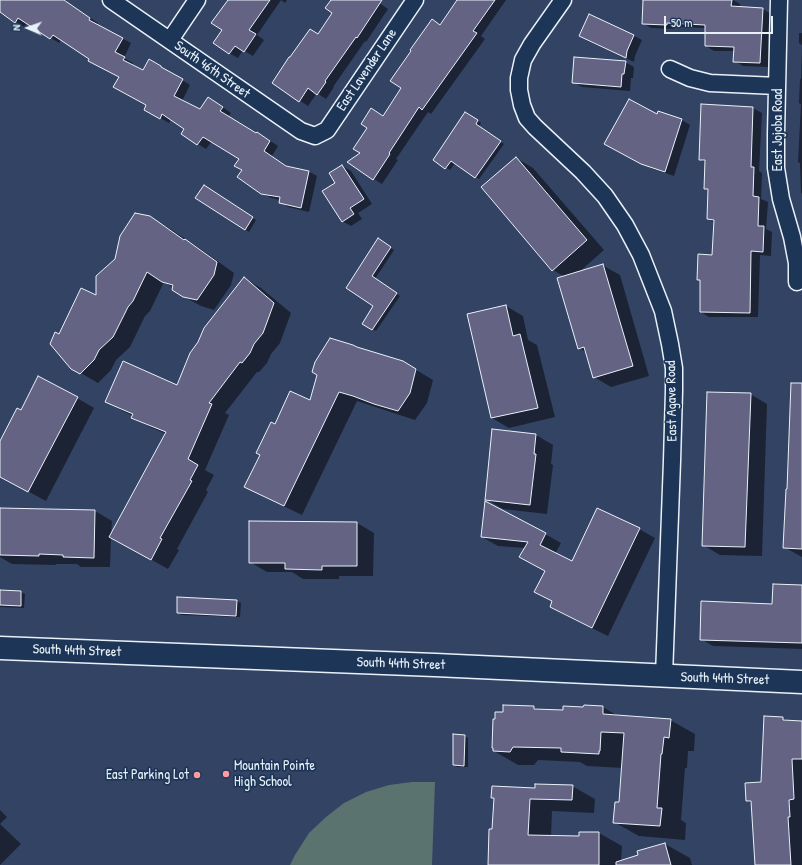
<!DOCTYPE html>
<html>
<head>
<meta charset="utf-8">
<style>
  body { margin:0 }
  #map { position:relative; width:802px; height:865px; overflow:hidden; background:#334364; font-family:"Patrick Hand",sans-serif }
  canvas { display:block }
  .north { position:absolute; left:8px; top:8px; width:40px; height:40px; -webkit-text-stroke:3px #1d3557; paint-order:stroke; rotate:272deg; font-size:11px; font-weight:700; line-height:16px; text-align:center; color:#e8f1f8 }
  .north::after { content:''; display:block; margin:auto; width:14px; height:18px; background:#e8f1f8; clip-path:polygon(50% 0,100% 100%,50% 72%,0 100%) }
  .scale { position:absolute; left:664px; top:16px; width:109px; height:18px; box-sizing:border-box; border:2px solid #e8f1f8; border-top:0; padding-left:5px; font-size:12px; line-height:14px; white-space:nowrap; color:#e8f1f8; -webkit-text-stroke:3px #1d3557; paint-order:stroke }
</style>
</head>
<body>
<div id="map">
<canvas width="802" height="865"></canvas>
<div class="north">N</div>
<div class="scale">50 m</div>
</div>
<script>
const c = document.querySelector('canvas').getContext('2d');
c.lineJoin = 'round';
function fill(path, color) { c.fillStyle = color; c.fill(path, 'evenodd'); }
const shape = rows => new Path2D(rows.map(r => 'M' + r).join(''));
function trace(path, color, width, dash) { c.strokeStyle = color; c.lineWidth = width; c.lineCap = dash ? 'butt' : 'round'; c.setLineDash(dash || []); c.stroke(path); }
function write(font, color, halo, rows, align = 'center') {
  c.font = font + ' "Patrick Hand",sans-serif'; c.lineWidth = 3.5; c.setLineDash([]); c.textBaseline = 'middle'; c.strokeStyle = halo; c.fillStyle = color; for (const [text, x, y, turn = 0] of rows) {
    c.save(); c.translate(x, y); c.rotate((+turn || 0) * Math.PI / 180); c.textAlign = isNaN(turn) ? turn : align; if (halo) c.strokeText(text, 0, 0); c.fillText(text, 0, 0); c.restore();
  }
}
fill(shape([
  [412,782,435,782,432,865,290,865,295,855,309,833,326,817,344,803,366,792,389,785]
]), '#5a736f');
fill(shape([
  [0,0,65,0,67,1,67,2,98,23,97,25,131,43,124,58,133,63,131,65,143,71,182,80,190,85,182,101,200,111,217,103,231,113,228,117,257,134,258,133,266,138,278,146,272,156,288,167,308,171,317,176,309,212,288,207,280,202,280,200,271,198,262,193,243,170,240,159,212,141,206,149,198,144,182,133,186,128,171,119,169,123,153,114,148,104,120,77,90,59,61,40,59,43,27,23,24,27,0,11],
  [228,0,287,0,285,3,281,0,257,35,264,40,253,56,243,50,238,58,229,53,223,30],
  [332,0,380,0,378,2,388,9,366,42,365,41,333,87,334,87,326,99,317,93,308,106,273,83,318,35,333,13],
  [458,0,506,0,481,36,485,39,431,114,428,112,396,159,398,160,382,184,374,179,362,153,369,128,372,109,384,116,440,25],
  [644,0,733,0,740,4,740,8,763,9,771,14,768,67,743,66,734,61,735,51,714,51,706,46,706,28,675,27,675,29,651,28,643,23],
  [799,33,802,33,802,45,799,43],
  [580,36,634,36,642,40,635,56,634,62,588,41],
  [802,47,802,194,801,193,800,163,798,162,801,104,799,103,800,79,801,79],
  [625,62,634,67,633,78,631,78,630,91,582,87,573,82],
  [702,105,753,108,762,113,759,171,762,173,761,199,768,202,766,229,772,232,771,256,760,255,758,317,709,317,701,312,701,281,698,279,713,256,715,223,708,219,709,191,705,188,706,163,700,159],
  [658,113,682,120,690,125,674,176,651,168,605,143,657,116],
  [469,115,481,123,479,127,504,144,479,179,455,163,450,170,434,160],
  [516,158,533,168,604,250,578,273,602,265,620,275,649,376,611,387,594,377,587,353,579,348,565,277,553,270],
  [342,166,351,171,372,204,358,213,362,219,351,226,342,221,337,183],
  [208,189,256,220,249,232,245,229],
  [150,217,167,227,202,250,234,273,231,285,214,310,201,306,183,296,174,288,164,282,150,311,145,316,130,347,116,360,111,370,98,383,72,368,60,335,96,297,116,260],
  [382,242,394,250,375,279,400,296,376,331,363,323,375,306,347,287],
  [244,278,261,288,291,313,280,343,271,354,267,363,259,372,257,372,225,413,229,415,205,470,214,475,206,490,208,492,177,549,179,550,168,569,111,537,110,567,81,567,77,564,56,564,56,565,12,564,0,557,0,509,95,511,112,521,111,535,166,434,150,427,133,417,133,416,123,411,106,401,177,386],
  [506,306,523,316,528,340,537,345,555,417,509,428,492,418,468,315],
  [403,362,433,380,427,403,415,420,357,401,302,515,263,496,246,486,275,425,310,402],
  [802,384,802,557,784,547,788,490],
  [750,394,767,404,762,556,720,555,703,545],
  [77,398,94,408,46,501,0,476,0,452,21,411],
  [536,435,553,445,551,464,553,465,547,514,503,509,486,499],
  [357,523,374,533,373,576,339,576,339,579,303,579,292,572,267,572,250,562],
  [639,529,655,538,608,636,567,616,551,607,553,602,546,571,525,548,498,546,482,537,545,534,561,543,555,554,572,563],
  [802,586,802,649,713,646,701,639,773,605],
  [0,591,21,592,25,594,24,608,0,607],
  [237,601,241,603,240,617,182,615,178,613],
  [534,707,539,710,564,711,603,707,618,716,670,720,695,734,694,751,688,751,687,768,685,768,681,820,686,823,685,840,639,836,614,822,620,803,623,768,587,766,580,762,538,760,534,765,518,765,494,751,504,713],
  [782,718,790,722,802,722,802,865,756,865,752,804,747,801,762,783],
  [465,736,468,738,468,767,457,767,454,765],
  [572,786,595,799,594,813,552,811,551,837,580,837,580,833,599,833,622,846,621,861,639,856,665,844,690,858,692,865,489,865,493,830,495,799,492,797,536,789],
  [0,810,7,817,0,824,21,844,0,865]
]), '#0007');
const building = shape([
  [0,0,64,0,90,18,89,20,123,38,115,52,125,57,123,60,143,70,149,59,161,66,161,67,183,79,174,96,200,109,208,97,223,107,220,111,256,133,257,132,270,141,264,151,286,166,309,171,301,208,279,203,280,197,261,194,237,177,242,170,234,166,239,159,203,137,197,145,181,134,184,129,162,114,160,119,144,110,146,105,113,87,119,77,88,61,89,59,53,35,50,39,18,18,15,23,0,12,0,0],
  [228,0,270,0,249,30,256,34,244,52,235,46,229,54,213,43,222,30,211,23,228,0],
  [331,0,382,0,357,38,356,37,325,81,326,82,317,95,308,88,299,102,272,83,289,57,290,57,310,29,318,34,332,13,325,8,331,0],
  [457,0,495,0,473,31,477,33,422,110,419,107,389,153,390,154,373,180,347,162,360,153,353,149,367,128,361,124,371,108,383,116,401,88,390,81,411,51,410,50,432,19,440,25,457,0],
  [643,0,732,0,731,6,763,8,760,63,733,62,734,47,705,46,705,25,667,23,667,25,642,24,643,0],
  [589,14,634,35,627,51,626,58,579,36,589,14],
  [574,57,626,61,624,74,622,74,621,87,572,83,574,57],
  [629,99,657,114,658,111,682,119,665,172,641,164,604,144,629,99],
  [701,104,753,107,751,167,754,167,753,196,759,197,758,226,764,226,763,252,751,251,750,313,700,312,700,280,697,280,698,254,712,255,714,220,707,219,708,189,704,189,705,160,699,160,701,104],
  [465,112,478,120,476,124,501,141,475,178,451,161,445,169,433,160,465,112],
  [516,157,587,240,552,271,481,187,516,157],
  [342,165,364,199,350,208,354,214,342,222,322,191,335,183,329,173,342,165],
  [204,185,253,217,245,230,195,198,204,185],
  [135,213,150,216,184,240,185,239,217,262,214,275,197,300,183,297,172,290,173,285,162,282,147,272,133,301,128,307,113,337,99,350,94,360,80,374,71,369,50,344,55,332,59,334,81,288,96,295,96,276,115,259,120,236,135,213],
  [378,238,391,247,372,276,397,293,372,330,362,324,373,306,346,288,378,238],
  [603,264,633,366,593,378,584,347,578,349,557,278,603,264],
  [244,277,274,303,263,333,254,344,250,353,242,363,240,362,209,403,212,404,188,459,198,465,190,480,192,481,160,538,162,539,151,560,109,537,166,432,131,418,133,414,105,402,123,361,177,385,190,353,198,342,204,328,244,277],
  [506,305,513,336,520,334,538,408,491,418,467,314,506,305],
  [330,338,353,345,357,347,403,361,416,369,410,393,398,411,374,404,353,396,339,392,284,506,244,487,260,455,256,453,271,422,275,424,290,391,310,400,317,375,312,372,315,362,330,338],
  [38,376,78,397,28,492,0,477,0,441,17,408,21,410,38,376],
  [791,383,802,383,802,549,783,548,786,489,787,489,791,383],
  [707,392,751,393,745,547,702,546,707,392],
  [492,429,536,434,534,454,536,454,530,505,485,500,492,429],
  [485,501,546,533,540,545,572,561,597,508,640,528,592,628,550,607,552,601,534,592,545,571,519,557,528,542,481,537,485,501],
  [0,508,95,510,94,558,63,557,63,555,39,554,39,556,0,555,0,508],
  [249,521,357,522,357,566,322,566,322,570,285,569,285,563,249,563,249,521],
  [773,584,802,585,802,643,700,640,701,601,772,604,773,584],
  [0,590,21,591,21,606,0,605,0,590],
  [177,597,237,600,236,616,177,613,177,597],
  [503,705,534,706,534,709,563,710,563,706,583,707,584,705,603,706,603,714,671,719,669,738,664,737,662,754,661,754,657,808,662,808,660,826,613,823,615,802,619,802,624,733,601,732,600,751,599,751,599,754,561,752,561,748,513,747,510,752,493,751,493,748,492,748,493,719,495,719,495,712,503,712,503,705],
  [764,716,783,717,783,720,802,721,802,759,792,759,794,799,789,800,790,817,788,817,791,865,755,865,751,801,746,801,745,783,761,782,764,716],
  [453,734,465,735,464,766,453,765,453,734],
  [535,784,573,785,572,800,530,799,528,835,579,836,579,832,599,832,599,865,488,865,489,829,492,829,494,798,491,798,492,786,535,788,535,784],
  [665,843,671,865,616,865,616,862,638,855,637,851,665,843]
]);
fill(building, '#656384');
trace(building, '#e8f1f8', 1);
const street = shape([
  [111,0,301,131,315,136,327,130,415,0],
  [563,0,532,44,523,60,519,78,519,90,522,105,527,118,535,127,583,172,605,196,625,225,641,255,663,311,670,344,674,368,674,391,672,461,664,676],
  [779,0,776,134,776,168,781,199,792,237,797,263,797,282],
  [170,40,197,0],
  [670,69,690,78,710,83,777,86]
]);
const secondary = shape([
  [0,648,435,665,802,682]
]);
trace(street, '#e8f1f8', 19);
trace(secondary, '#e8f1f8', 25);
trace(street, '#1d3557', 16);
trace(secondary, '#1d3557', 22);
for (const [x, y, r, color] of [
  [226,774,4,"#ff9aa2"],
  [197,775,4,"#ff9aa2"]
]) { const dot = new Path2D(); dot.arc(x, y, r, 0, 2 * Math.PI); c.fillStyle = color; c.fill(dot); trace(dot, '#1d3557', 1.5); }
write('14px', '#e8f1f8', '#1d3557', [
  ["South 46th Street",212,70,35],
  ["East Lavender Lane",367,70,-56],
  ["East Jojoba Road",778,130,-90],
  ["East Agave Road",672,401,-91],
  ["South 44th Street",77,651,2],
  ["South 44th Street",401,664,2],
  ["South 44th Street",725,679,2]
]);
write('14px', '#e8f1f8', '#1d3557', [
  ["Mountain Pointe",234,766],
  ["High School",234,782],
  ["East Parking Lot",189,775,"right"]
], 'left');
</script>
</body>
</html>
